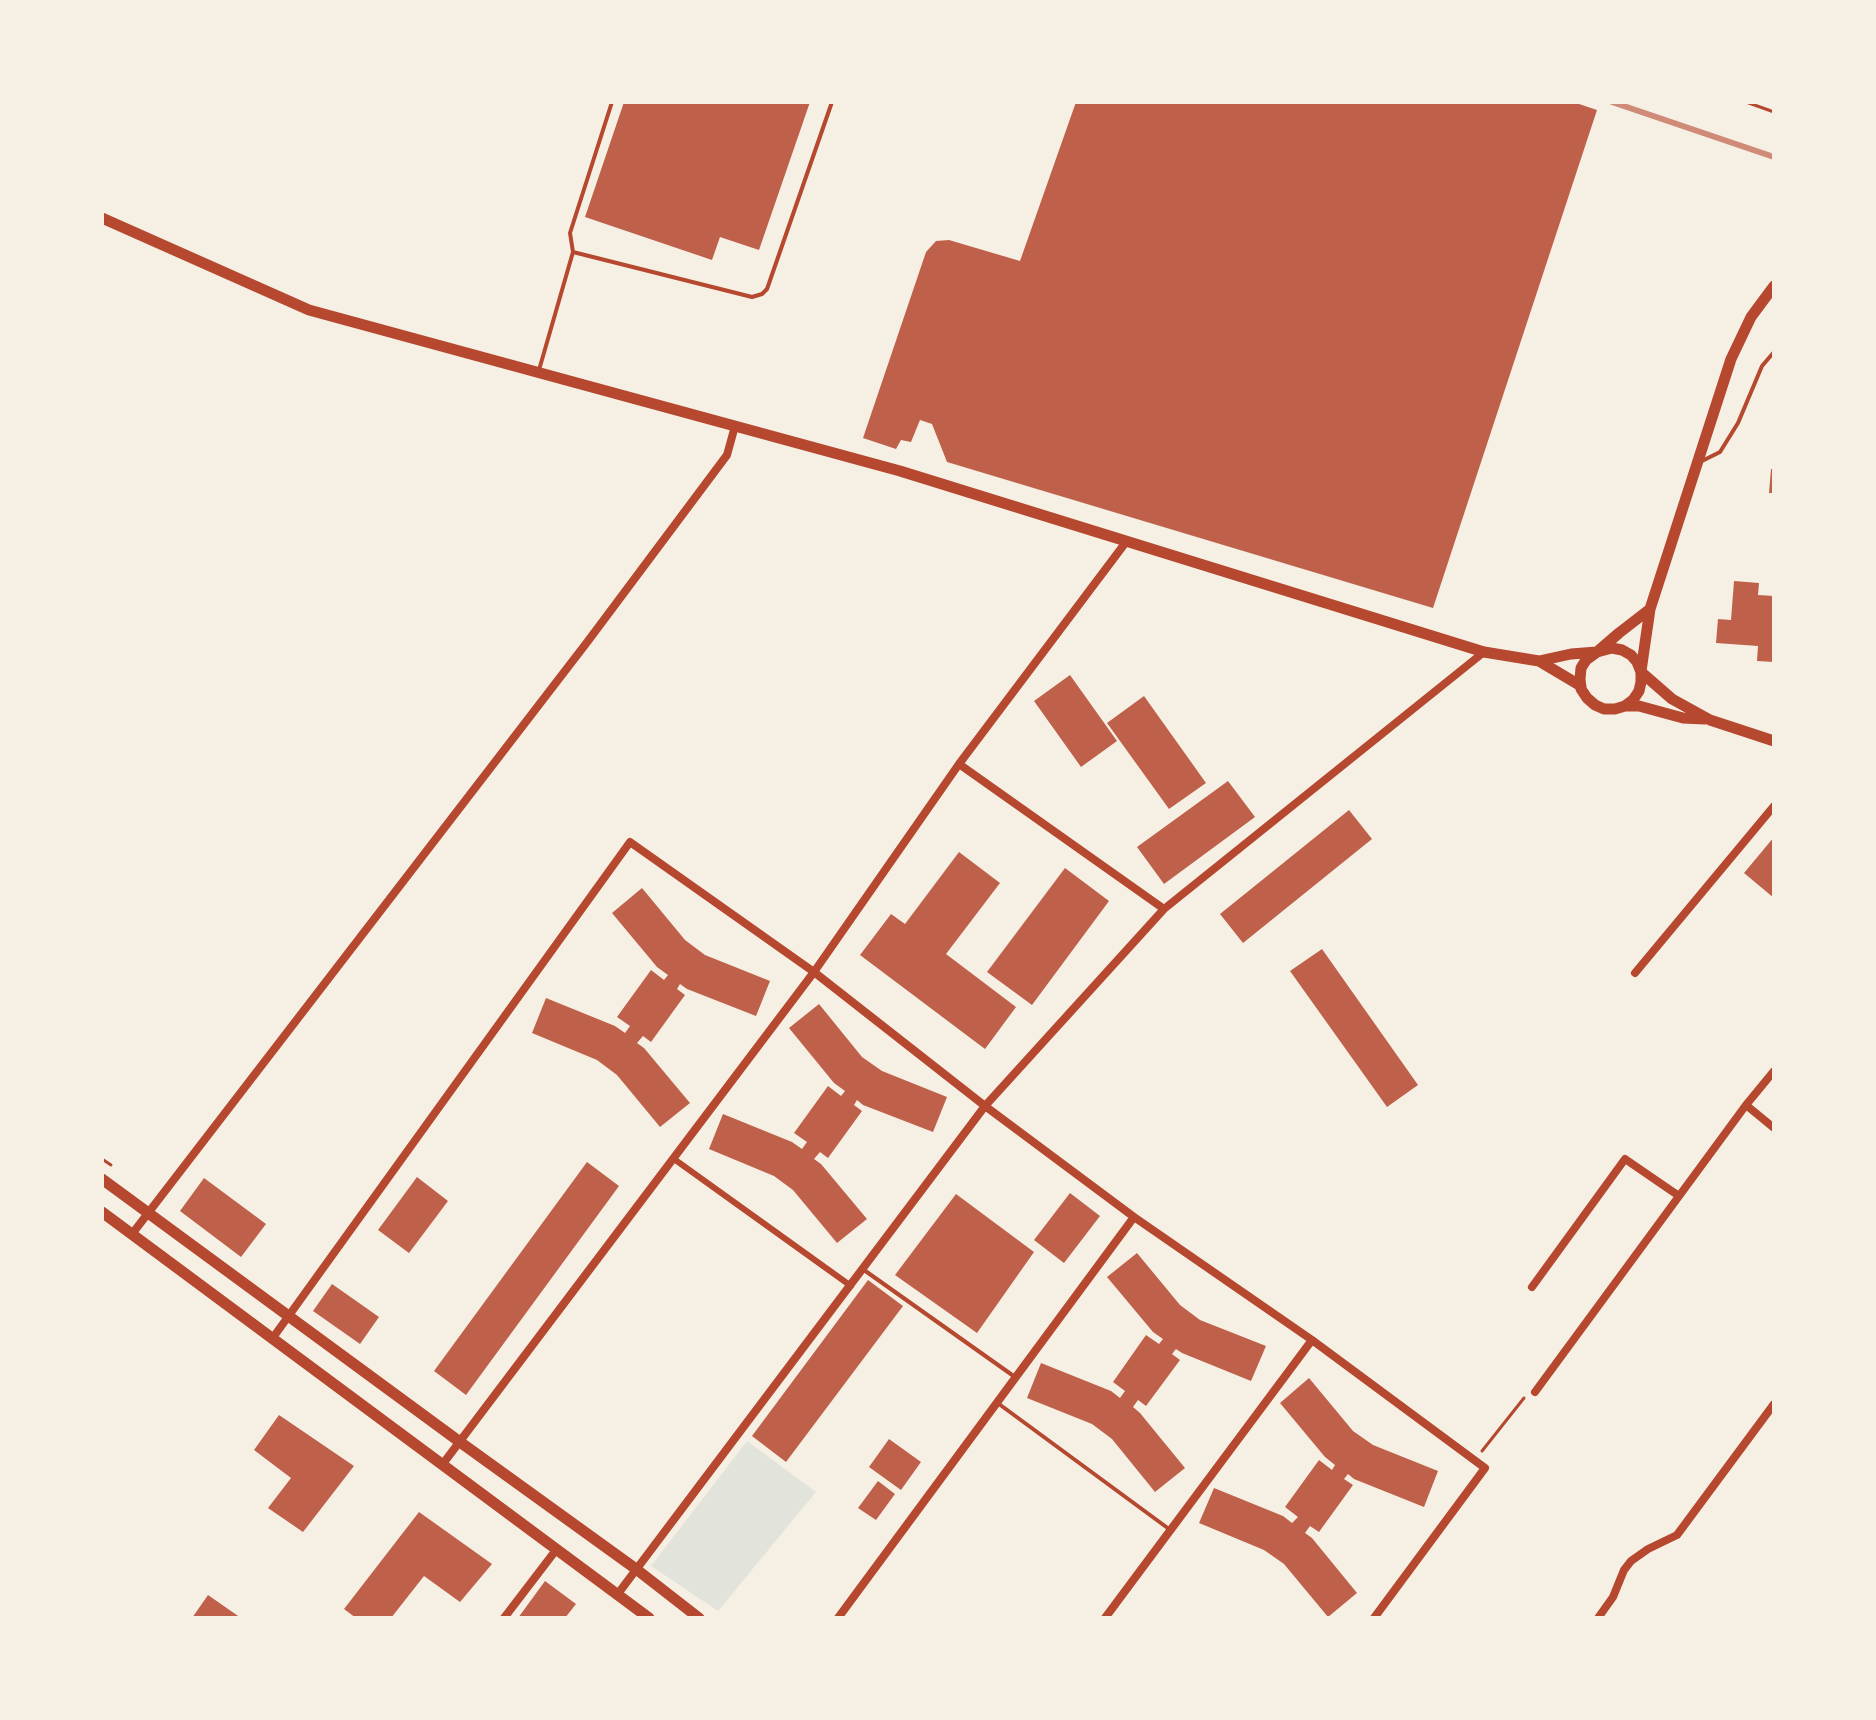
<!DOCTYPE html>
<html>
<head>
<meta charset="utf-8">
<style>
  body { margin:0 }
  #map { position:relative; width:1876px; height:1720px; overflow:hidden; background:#f6efe4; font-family:"Work Sans",sans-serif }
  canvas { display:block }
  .frame { position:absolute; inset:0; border:104px solid #f6efe4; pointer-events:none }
</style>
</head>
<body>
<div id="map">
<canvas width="1876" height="1720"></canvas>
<div class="frame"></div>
</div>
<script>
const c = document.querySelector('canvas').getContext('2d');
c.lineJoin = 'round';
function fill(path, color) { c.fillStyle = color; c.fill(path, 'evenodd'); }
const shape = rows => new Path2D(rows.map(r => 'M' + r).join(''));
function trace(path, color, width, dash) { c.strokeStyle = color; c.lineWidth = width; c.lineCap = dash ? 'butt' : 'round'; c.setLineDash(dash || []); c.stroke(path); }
fill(shape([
  [747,1441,816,1492,718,1611,651,1566]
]), '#e2e4dc');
fill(shape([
  [624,102,810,102,759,250,720,237,712,260,585,217],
  [1076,102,1573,102,1597,110,1433,608,947,462,932,424,920,420,911,442,901,440,896,449,863,438,926,252,936,241,949,240,1020,261],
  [1771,469,1774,469,1774,493,1769,493],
  [1734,581,1759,583,1758,595,1774,596,1774,662,1757,661,1758,646,1716,643,1718,619,1731,620],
  [1070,675,1117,741,1081,767,1034,701],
  [1144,696,1206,783,1169,809,1107,723],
  [1228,781,1255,817,1164,884,1137,847],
  [1349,810,1372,839,1243,943,1220,914],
  [1774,837,1774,898,1744,873],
  [959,852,1000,883,946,954,1016,1007,985,1049,860,955,891,914,905,924],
  [1065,868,1109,901,1032,1005,987,972],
  [642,888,685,940,705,955,770,981,756,1016,687,989,680,984,677,989,685,995,651,1042,643,1036,637,1043,644,1048,690,1103,660,1127,617,1075,597,1060,532,1033,546,998,615,1026,625,1033,630,1026,617,1017,651,970,664,980,668,975,657,967,612,913],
  [1322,949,1418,1085,1387,1107,1290,971],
  [819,1004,862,1057,882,1071,947,1097,933,1132,863,1105,857,1100,854,1105,862,1111,828,1158,820,1152,814,1159,821,1164,867,1219,837,1243,793,1190,774,1176,709,1149,723,1114,792,1142,802,1149,807,1142,794,1133,828,1086,841,1096,845,1091,834,1083,789,1028],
  [587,1162,619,1186,466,1395,434,1371],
  [417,1177,448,1201,409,1253,378,1230],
  [204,1178,266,1224,241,1257,180,1211],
  [1070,1193,1100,1216,1064,1263,1034,1240],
  [956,1194,1034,1252,977,1333,895,1275],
  [1137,1253,1180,1305,1200,1320,1266,1346,1251,1381,1182,1353,1176,1349,1172,1354,1180,1360,1146,1406,1138,1400,1133,1407,1140,1413,1185,1468,1155,1492,1112,1439,1092,1424,1027,1398,1041,1363,1111,1391,1120,1398,1125,1391,1113,1382,1146,1335,1159,1344,1163,1339,1153,1332,1107,1277],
  [868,1280,903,1306,786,1462,752,1436],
  [332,1284,379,1317,360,1344,313,1311],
  [1309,1378,1353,1431,1373,1445,1438,1471,1424,1507,1354,1479,1348,1474,1344,1479,1353,1485,1319,1532,1310,1526,1305,1533,1312,1538,1357,1593,1328,1617,1284,1564,1264,1550,1199,1523,1214,1488,1283,1516,1292,1523,1298,1517,1285,1507,1319,1460,1332,1470,1335,1465,1325,1457,1280,1403],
  [279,1415,354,1466,303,1532,268,1508,291,1478,254,1450],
  [889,1439,921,1462,901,1490,869,1467],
  [878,1481,895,1494,876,1520,858,1508],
  [419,1512,492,1564,460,1602,424,1576,391,1618,356,1618,344,1609],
  [545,1581,576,1604,565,1618,518,1618],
  [208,1595,241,1618,192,1618]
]), '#bf614a');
trace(shape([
  [1746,102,1774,112],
  [102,1159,111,1165],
  [1482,1451,1524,1398]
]), '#b5482f', 3);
trace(shape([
  [573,252,752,297,762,294,767,289,832,102],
  [539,370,573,252,570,233,612,102],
  [1700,462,1720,452,1738,423,1762,366,1774,352],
  [864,1270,1015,1377],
  [999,1404,1169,1529]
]), '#b5482f', 4);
trace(shape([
  [674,1159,851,1286]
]), '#b5482f', 6);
trace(shape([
  [959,764,1164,909],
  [1635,973,1774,806],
  [1746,1105,1774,1128],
  [132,1234,588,641,727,455,735,426],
  [1532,1287,1625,1159,1679,1196],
  [272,1339,630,842,814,972,985,1106,1134,1217,1312,1340,1485,1468,1374,1618],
  [1535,1392,1746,1105,1774,1071],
  [442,1465,814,972,959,764,1126,542],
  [617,1595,985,1106,1164,909,1484,652],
  [504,1618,556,1550],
  [838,1618,1134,1217],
  [1105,1618,1312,1340],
  [1598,1618,1613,1597,1624,1570,1631,1561,1648,1549,1677,1535,1774,1404]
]), '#b5482f', 8);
trace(shape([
  [102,218,309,310,900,471,1484,652,1539,661,1571,654,1597,652,1612,648,1622,650,1631,655,1637,662,1641,672,1641,682,1639,691,1633,700,1625,706,1615,709,1604,709,1595,705,1587,698,1581,689,1580,679,1581,668,1586,660,1597,652,1619,633,1650,609],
  [1539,661,1581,686],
  [1641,671,1650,609,1731,359,1751,317,1774,286],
  [1641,672,1672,699,1710,720,1774,741],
  [1625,706,1639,706,1683,718,1705,719],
  [102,1179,460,1442,636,1569,699,1618],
  [102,1212,649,1618]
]), '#b5482f', 11);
trace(shape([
  [1612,102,1774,157]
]), '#cf8b77', 6);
</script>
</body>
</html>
